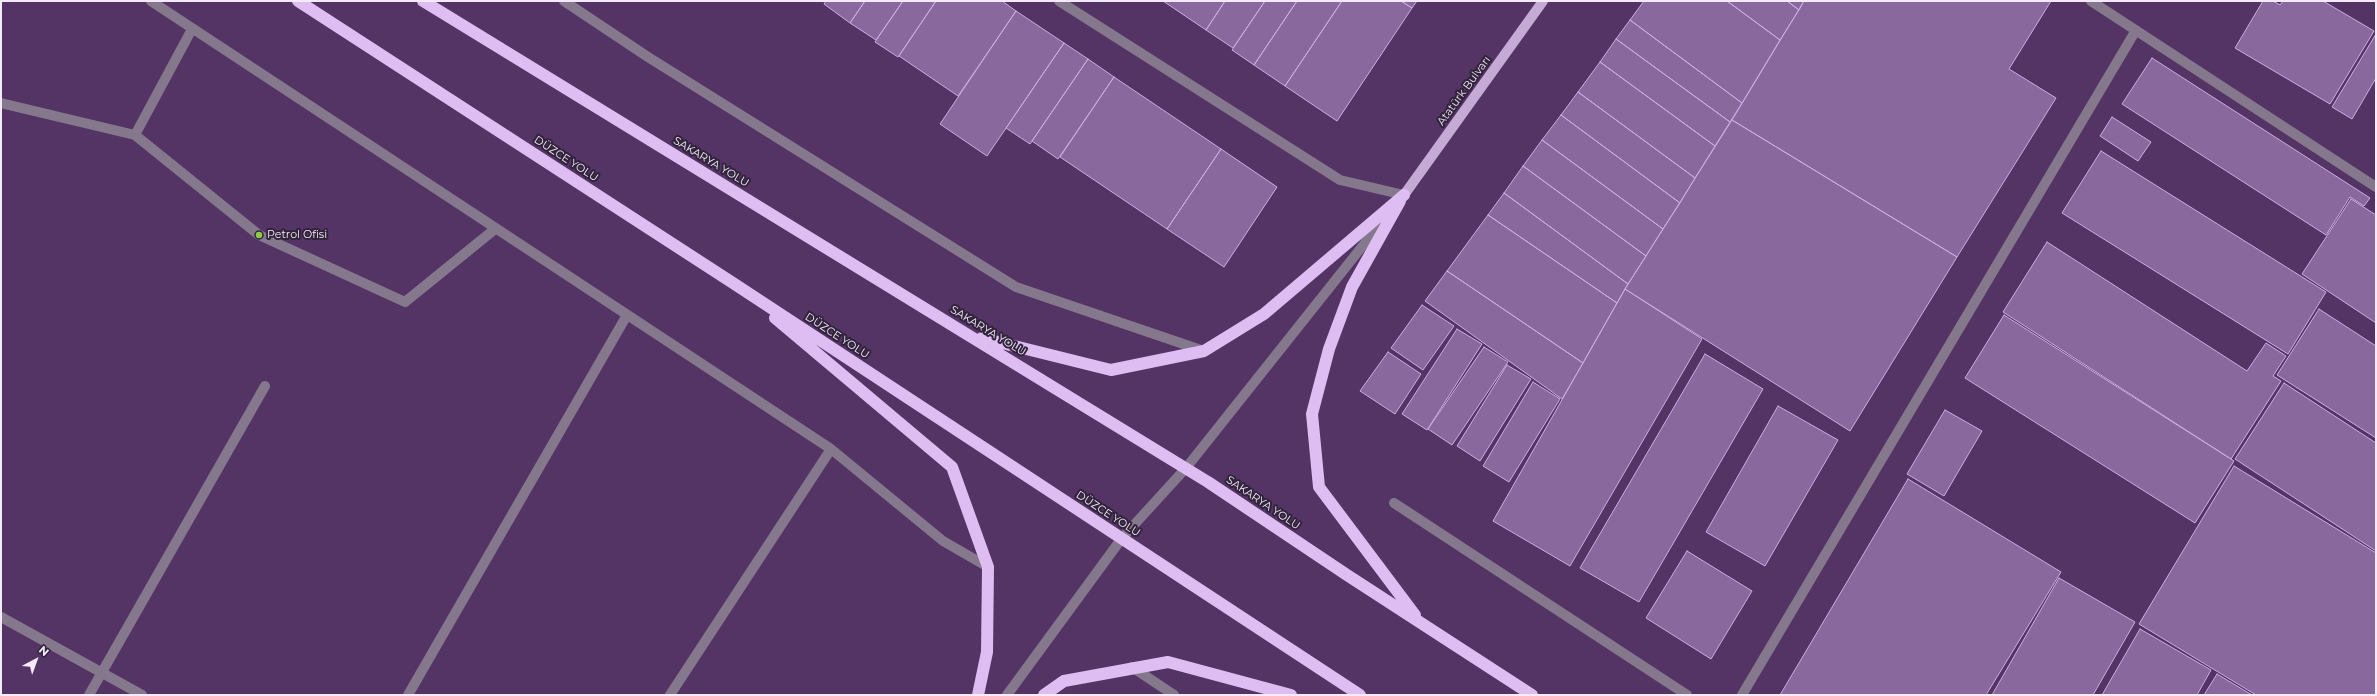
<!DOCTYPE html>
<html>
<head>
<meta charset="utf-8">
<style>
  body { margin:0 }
  #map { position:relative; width:2377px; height:696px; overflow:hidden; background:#533465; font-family:Montserrat,sans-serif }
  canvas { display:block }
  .frame { position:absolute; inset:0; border:2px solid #f4eafc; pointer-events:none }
  .north { position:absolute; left:16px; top:640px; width:40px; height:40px; -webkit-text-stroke:3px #31233a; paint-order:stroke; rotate:41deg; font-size:11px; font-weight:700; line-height:16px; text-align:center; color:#f4eafc }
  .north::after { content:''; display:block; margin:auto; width:14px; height:18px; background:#f4eafc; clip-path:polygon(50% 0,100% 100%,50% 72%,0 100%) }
</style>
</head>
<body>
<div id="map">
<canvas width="2377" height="696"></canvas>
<div class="frame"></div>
<div class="north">N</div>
</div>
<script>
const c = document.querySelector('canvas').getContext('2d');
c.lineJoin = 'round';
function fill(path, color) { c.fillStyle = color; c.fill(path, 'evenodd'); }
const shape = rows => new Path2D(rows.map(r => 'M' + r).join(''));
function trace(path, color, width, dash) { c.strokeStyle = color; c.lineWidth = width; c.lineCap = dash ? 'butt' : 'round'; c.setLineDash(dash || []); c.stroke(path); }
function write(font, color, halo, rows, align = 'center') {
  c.font = font + ' Montserrat,sans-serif'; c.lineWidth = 4; c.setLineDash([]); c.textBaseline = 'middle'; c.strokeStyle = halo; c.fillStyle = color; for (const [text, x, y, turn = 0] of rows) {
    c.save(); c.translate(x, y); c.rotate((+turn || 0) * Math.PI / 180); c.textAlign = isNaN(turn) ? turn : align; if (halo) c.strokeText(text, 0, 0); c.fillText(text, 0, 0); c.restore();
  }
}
const building = shape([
  [826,1,865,1,850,23,824,4,826,1],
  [865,1,903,1,876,40,850,23,865,1],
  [903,1,936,1,898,57,875,42,903,1],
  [936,1,1002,1,1016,11,958,96,899,56,936,1],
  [1163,1,1225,1,1206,30,1163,1],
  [1225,1,1265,1,1233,48,1206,30,1225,1],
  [1265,1,1297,1,1254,65,1232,50,1265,1],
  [1297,1,1342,1,1285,86,1254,65,1297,1],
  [1342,1,1401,1,1412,8,1337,121,1285,86,1342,1],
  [1401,1,1417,1,1412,8,1401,1],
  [1644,1,1727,1,1780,40,1742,103,1630,20,1644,1],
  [1727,1,1787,1,1799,10,1780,40,1727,1],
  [1787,1,1804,1,1799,10,1787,1],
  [1804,1,2051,1,2009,69,2056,98,1957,257,1732,120,1804,1],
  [2263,1,2273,1,2280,5,2283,1,2323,1,2374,31,2330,104,2235,48,2263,1],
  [1016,11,1064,43,987,156,940,124,1016,11],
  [1630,20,1742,103,1730,122,1616,39,1630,20],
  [2376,34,2376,78,2352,119,2332,107,2376,34],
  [1616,39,1730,122,1715,146,1600,62,1616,39],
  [1064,43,1088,59,1030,144,1006,128,1064,43],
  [2152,58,2370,198,2364,206,2350,197,2326,235,2122,104,2152,58],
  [1088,59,1114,77,1058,159,1032,141,1088,59],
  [1600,62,1715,146,1695,178,1578,92,1600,62],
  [1114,77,1221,149,1167,229,1060,157,1114,77],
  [1578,92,1695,178,1680,203,1561,115,1578,92],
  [1561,115,1680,203,1663,229,1542,140,1561,115],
  [2112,117,2151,142,2138,161,2100,136,2112,117],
  [1732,120,1957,257,1850,431,1625,289,1732,120],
  [1542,140,1663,229,1646,256,1523,166,1542,140],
  [1221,149,1277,187,1224,267,1167,229,1221,149],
  [2101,151,2326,292,2288,354,2062,213,2101,151],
  [1523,166,1646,256,1628,284,1504,193,1523,166],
  [1504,193,1628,284,1617,303,1488,215,1504,193],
  [2351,199,2376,215,2376,323,2302,274,2351,199],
  [1488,215,1617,303,1583,363,1447,271,1488,215],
  [2047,242,2247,371,2266,343,2286,356,2273,376,2281,381,2231,459,2003,312,2047,242],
  [1447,271,1583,363,1562,399,1425,301,1447,271],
  [1625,289,1702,339,1570,566,1493,521,1625,289],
  [1422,305,1454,326,1423,370,1391,348,1422,305],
  [2319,309,2376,346,2376,438,2277,375,2319,309],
  [2004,315,2234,461,2195,523,1965,378,2004,315],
  [1457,329,1482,344,1427,430,1402,414,1457,329],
  [1484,347,1508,362,1452,445,1428,429,1484,347],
  [1388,352,1421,374,1395,414,1360,391,1388,352],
  [1705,354,1763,389,1639,602,1580,568,1705,354],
  [1507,365,1531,379,1480,461,1457,446,1507,365],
  [1533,382,1560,399,1509,482,1483,466,1533,382],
  [2284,383,2376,443,2376,551,2235,459,2284,383],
  [1778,406,1838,440,1765,566,1706,532,1778,406],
  [1945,410,1982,431,1944,496,1907,474,1945,410],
  [2234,466,2376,553,2376,695,2256,695,2139,624,2234,466],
  [1908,479,2061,572,1986,695,1780,695,1908,479],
  [1687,551,1752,591,1711,659,1646,618,1687,551],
  [2059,578,2135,622,2093,695,1992,695,2059,578],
  [2140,629,2211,670,2197,695,2102,695,2140,629],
  [2217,674,2252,695,2204,695,2217,674]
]);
fill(building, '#89689d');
trace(building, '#cfabe6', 1);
trace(shape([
  [151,1,831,449,943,541,988,567],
  [564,1,648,57,1016,287,1204,351],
  [1059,1,1340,180,1404,195,1401,199],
  [2091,1,2376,187],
  [192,29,135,135,259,235,405,302,495,229],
  [1,103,135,135],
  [1394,503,1687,695],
  [1,617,142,695],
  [1132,667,1174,695],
  [89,695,265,386],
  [408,695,627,315],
  [670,695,831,449],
  [1007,695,1122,538,1186,468,1388,214],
  [1742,695,2136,30]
]), '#85788d', 10);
trace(shape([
  [1404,195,1543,1]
]), '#c5aad6', 10);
trace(shape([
  [298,1,733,283,1360,695],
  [423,1,1208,482,1347,575,1532,695],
  [1400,201,1352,287,1329,349,1312,414,1319,487,1415,615],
  [775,318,952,467,988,567,987,652,978,695],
  [982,338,1111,370,1204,351,1264,314,1404,195],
  [1044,695,1064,681,1168,662,1291,695]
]), '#debdf3', 12);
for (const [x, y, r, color] of [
  [259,235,4,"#8bce46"]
]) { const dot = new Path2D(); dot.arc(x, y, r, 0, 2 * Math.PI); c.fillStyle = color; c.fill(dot); trace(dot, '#31233a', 1.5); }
write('11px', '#f4eafc', '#31233a', [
  ["Atatürk Bulvarı",1464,91,-54],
  ["DÜZCE YOLU",566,159,33],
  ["SAKARYA YOLU",711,162,31],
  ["SAKARYA YOLU",988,331,31],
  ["DÜZCE YOLU",837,336,33],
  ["SAKARYA YOLU",1263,503,34],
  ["DÜZCE YOLU",1108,514,33]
]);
write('11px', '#f4eafc', '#31233a', [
  ["Petrol Ofisi",267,235]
], 'left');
</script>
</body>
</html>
